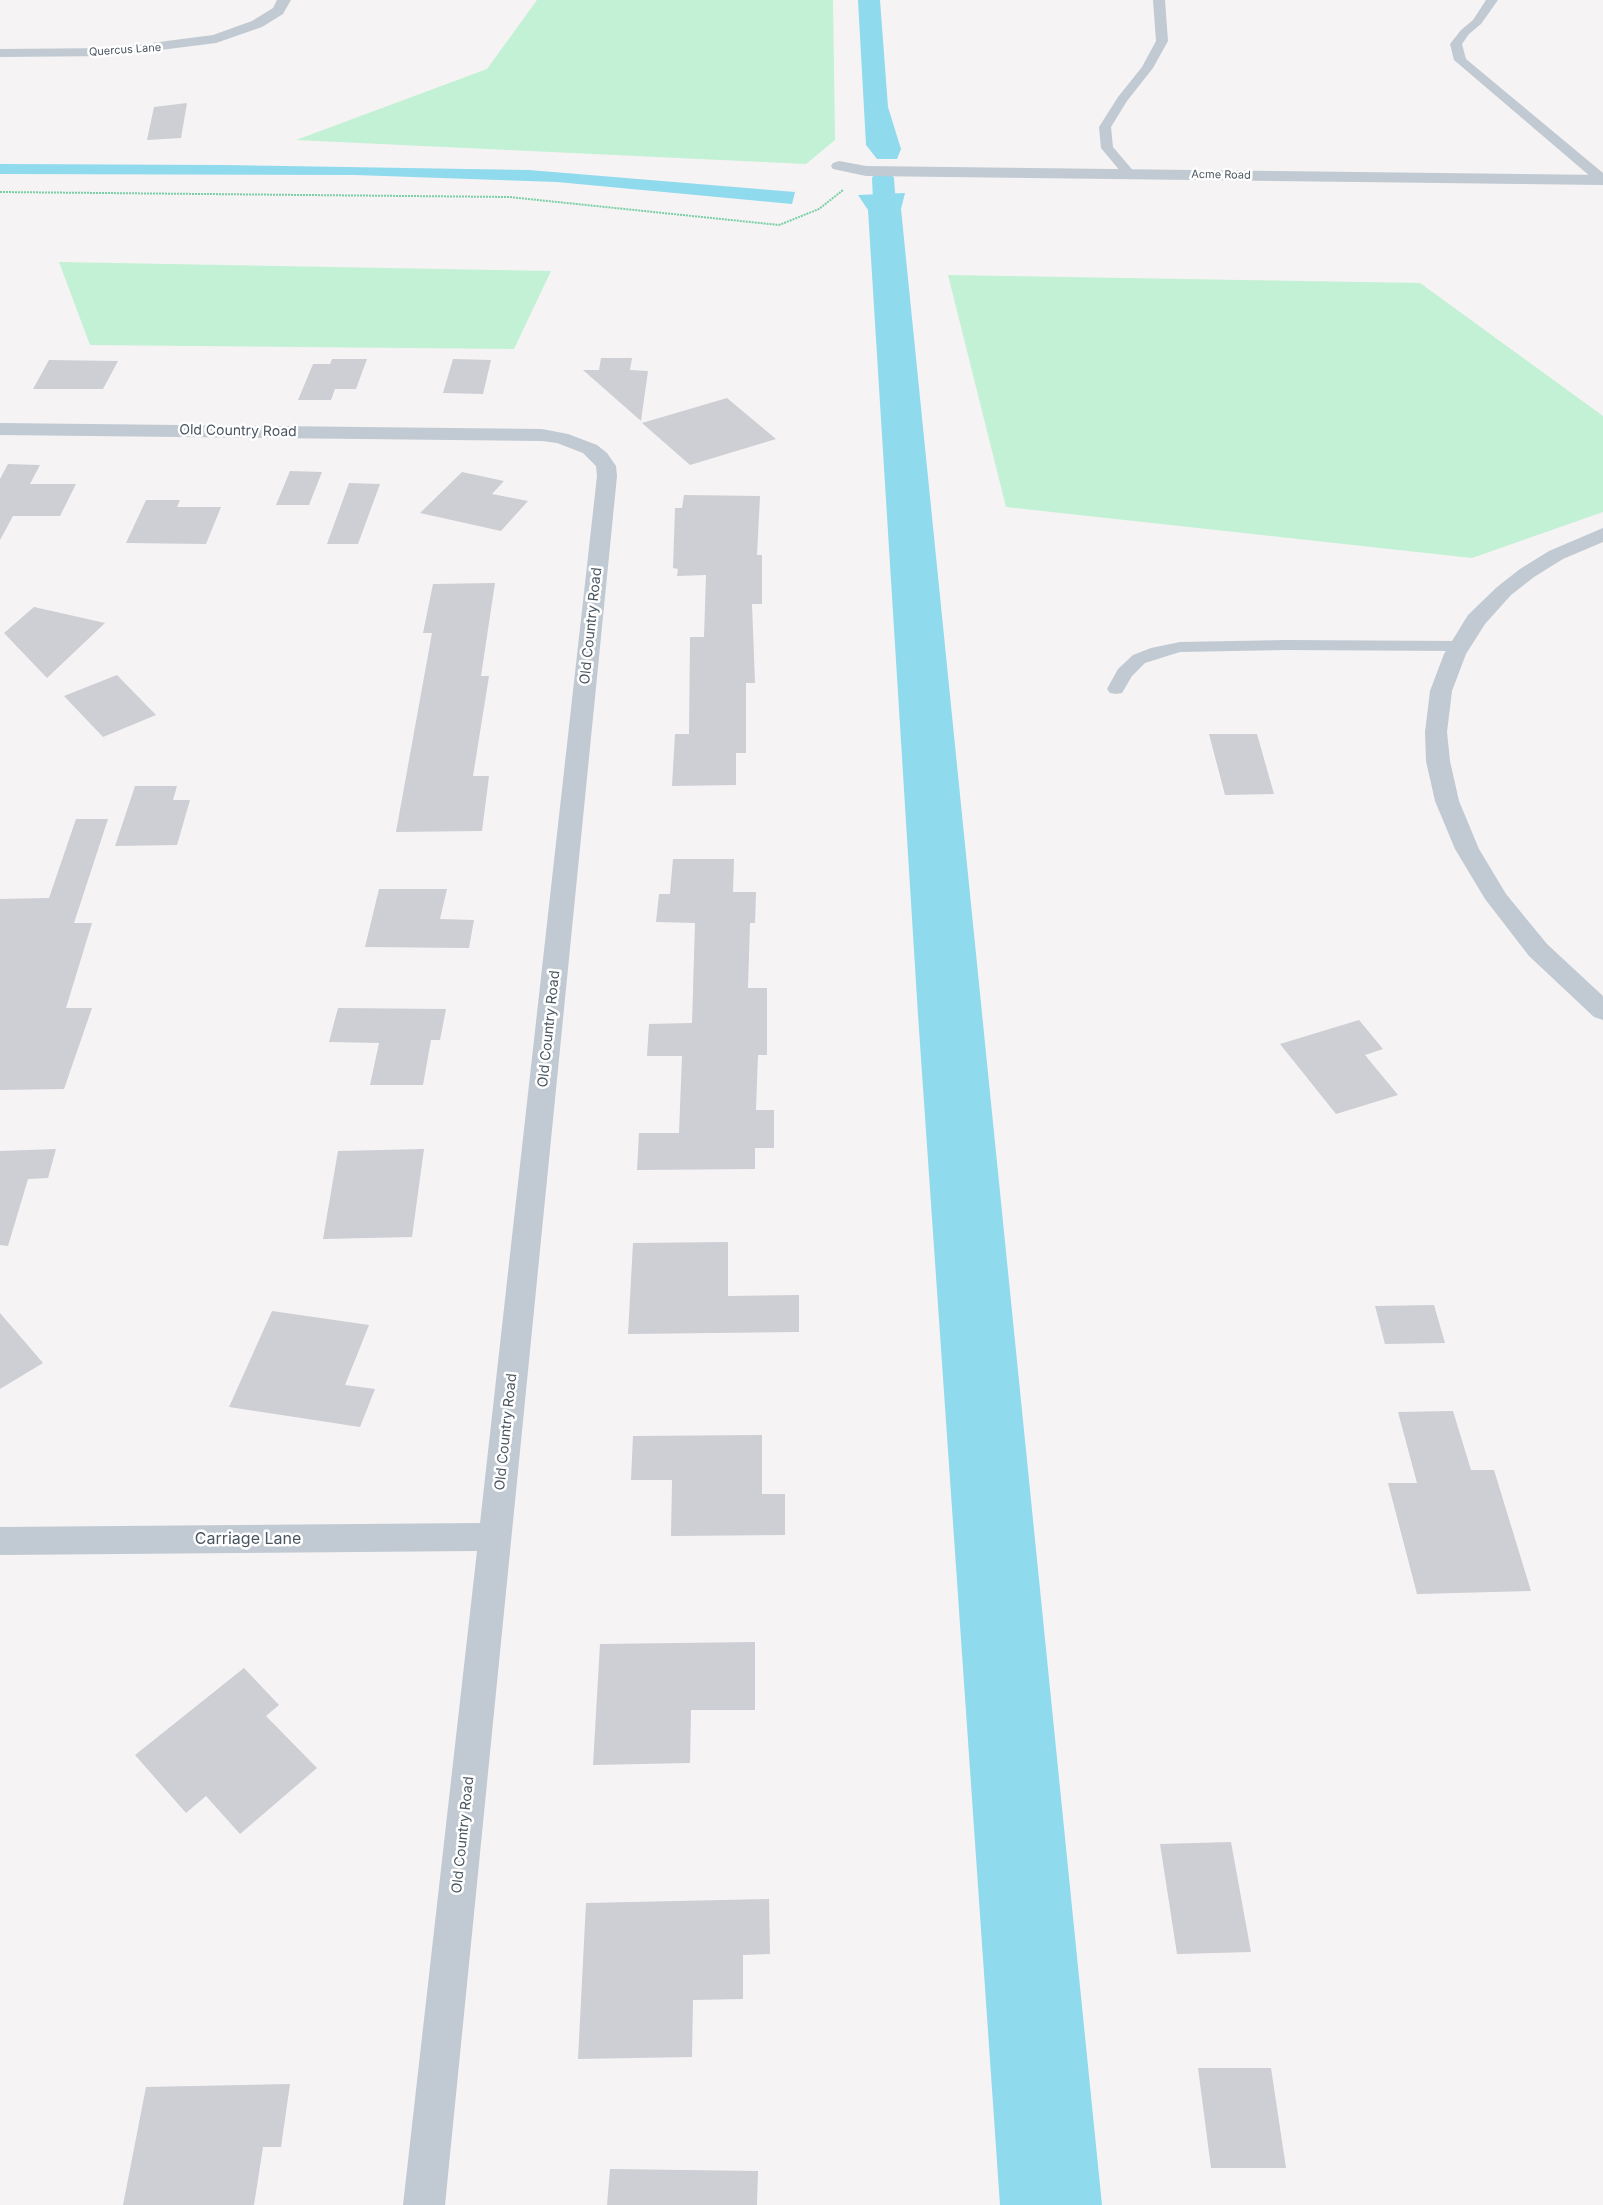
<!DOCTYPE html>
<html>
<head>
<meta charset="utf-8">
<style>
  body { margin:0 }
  canvas { display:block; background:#f5f3f3 }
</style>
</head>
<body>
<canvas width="1603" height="2205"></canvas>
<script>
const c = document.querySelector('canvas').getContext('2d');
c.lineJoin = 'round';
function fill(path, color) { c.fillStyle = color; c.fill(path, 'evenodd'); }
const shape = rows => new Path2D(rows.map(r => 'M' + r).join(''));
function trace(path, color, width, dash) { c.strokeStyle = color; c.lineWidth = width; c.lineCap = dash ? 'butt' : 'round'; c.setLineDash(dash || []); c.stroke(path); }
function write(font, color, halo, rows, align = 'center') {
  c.font = font + ' Inter,sans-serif'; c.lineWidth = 5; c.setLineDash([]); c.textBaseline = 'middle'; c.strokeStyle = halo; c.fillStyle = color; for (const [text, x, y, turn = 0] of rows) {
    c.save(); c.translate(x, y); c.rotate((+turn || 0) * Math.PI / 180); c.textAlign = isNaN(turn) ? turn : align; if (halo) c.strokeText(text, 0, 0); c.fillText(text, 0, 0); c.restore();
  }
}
fill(shape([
  [537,0,833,0,835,140,806,164,296,140,487,69],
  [59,262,551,271,514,349,90,345],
  [948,275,1420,283,1603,416,1603,512,1472,558,1006,507]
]), '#c3f1d5');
fill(shape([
  [858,0,880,0,888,107,901,149,897,159,877,159,866,145],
  [0,164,223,165,529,170,795,192,792,204,557,182,355,175,0,174],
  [905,193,901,209,1102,2205,1000,2205,918,1015,868,210,858,195]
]), '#90daee');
fill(shape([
  [883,171,891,173,894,178,899,247,895,252,887,254,879,252,875,247,872,178,875,173,883,171]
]), '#90daee');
fill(shape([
  [187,103,181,138,147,140,154,107],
  [601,358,632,358,630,370,648,371,641,421,583,370,599,370],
  [332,359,367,359,356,389,335,389,331,400,298,400,313,364,330,364],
  [453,359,491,360,483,394,443,393],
  [49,360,118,361,103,389,33,389],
  [727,398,776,439,690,465,642,423],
  [8,464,40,465,30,484,76,484,60,516,13,516,0,540,0,479],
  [290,471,322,472,309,505,276,505],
  [462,472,504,481,492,494,528,501,501,531,420,513],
  [349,483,380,484,358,544,327,544],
  [684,495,760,496,757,555,762,555,762,604,752,604,755,683,746,683,746,753,736,753,736,785,672,786,675,734,689,734,690,637,704,637,706,575,677,576,678,569,673,568,675,508,682,508],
  [146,500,180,500,177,507,221,507,206,544,126,543],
  [495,583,481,676,489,676,473,776,489,776,482,831,396,832,432,633,423,633,433,584],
  [34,607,105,623,47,678,4,633],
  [117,675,156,715,103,737,64,696],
  [1209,734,1257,734,1274,794,1225,795],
  [135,786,177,786,173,800,190,800,177,845,115,846],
  [76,819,108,819,74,923,92,923,66,1008,92,1008,64,1089,0,1090,0,899,49,898],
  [673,859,734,859,733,892,756,892,755,923,750,923,748,988,767,988,767,1055,758,1055,756,1110,774,1110,774,1148,755,1148,755,1169,637,1170,639,1133,679,1133,682,1056,647,1056,649,1024,692,1023,695,923,656,922,659,894,670,894],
  [379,889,447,889,440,919,474,920,469,948,365,947],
  [338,1008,446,1009,440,1040,431,1040,423,1085,370,1085,379,1043,329,1042],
  [1359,1020,1383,1049,1365,1055,1398,1095,1336,1114,1280,1044],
  [56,1149,48,1178,28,1179,8,1246,0,1245,0,1151],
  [424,1149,412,1237,323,1239,338,1151],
  [728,1242,728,1296,799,1295,799,1332,628,1334,633,1243],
  [1434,1305,1445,1343,1385,1344,1375,1306],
  [272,1311,369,1325,345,1385,375,1389,360,1427,229,1407],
  [0,1313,43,1363,0,1389],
  [1453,1411,1471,1470,1494,1470,1531,1591,1417,1594,1388,1483,1417,1483,1398,1412],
  [762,1435,762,1494,785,1494,785,1535,671,1536,672,1480,631,1480,633,1436],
  [755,1642,755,1710,691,1710,690,1763,593,1765,600,1644],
  [244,1668,279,1705,266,1716,317,1768,240,1834,206,1796,186,1813,135,1755],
  [1231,1842,1251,1952,1177,1954,1160,1844],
  [769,1899,770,1954,743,1955,743,1999,693,2000,692,2057,578,2059,586,1903],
  [1198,2068,1271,2068,1286,2168,1211,2168],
  [290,2084,281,2147,263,2147,254,2205,123,2205,146,2087],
  [610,2169,758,2171,757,2205,607,2205]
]), '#cdcfd5');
trace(shape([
  [0,192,509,197,779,225,819,209,843,190]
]), '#7ad0a6', 2, [2, 1]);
fill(shape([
  [1153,0,1165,0,1168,41,1153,68,1127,101,1111,127,1113,147,1136,174,1130,178,1125,177,1101,148,1099,127,1118,97,1142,67,1156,41,1153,0],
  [1486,0,1498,0,1481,24,1469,34,1462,44,1466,59,1603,173,1603,184,1598,183,1454,60,1450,44,1461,30,1473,20,1486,0],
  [1286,640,1460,641,1466,642,1469,646,1466,650,1460,651,1286,650,1180,652,1145,663,1132,676,1122,693,1116,694,1110,693,1107,689,1118,669,1133,655,1151,648,1180,642,1286,640]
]), '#c1cad2');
fill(shape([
  [277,0,291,0,283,14,262,27,216,43,113,56,0,57,0,49,113,48,213,35,252,21,273,8,277,0],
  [839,161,866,166,1603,175,1603,185,866,176,833,169,831,166,833,163,839,161],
  [0,423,542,429,568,434,597,445,607,453,616,466,617,476,445,2205,403,2205,477,1551,0,1555,0,1527,480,1523,597,476,596,466,583,453,557,443,542,441,0,435,0,423],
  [1603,528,1603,542,1563,559,1534,577,1511,595,1485,624,1466,654,1452,691,1447,732,1450,761,1459,801,1479,849,1506,894,1547,944,1603,996,1603,1020,1594,1017,1529,956,1485,899,1455,849,1435,801,1426,761,1425,732,1430,691,1444,654,1468,615,1497,587,1520,569,1549,551,1603,528]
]), '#c1cad2');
write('11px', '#4a5661', '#fff', [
  ["Quercus Lane",125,50,-4],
  ["Acme Road",1221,175,1]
]);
write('14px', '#4a5661', '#fff', [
  ["Old Country Road",238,431,1],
  ["Old Country Road",591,626,-84],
  ["Old Country Road",549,1029,-84],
  ["Old Country Road",506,1432,-84],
  ["Old Country Road",463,1835,-84]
]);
write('16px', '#4a5661', '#fff', [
  ["Carriage Lane",248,1539]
]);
</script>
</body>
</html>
